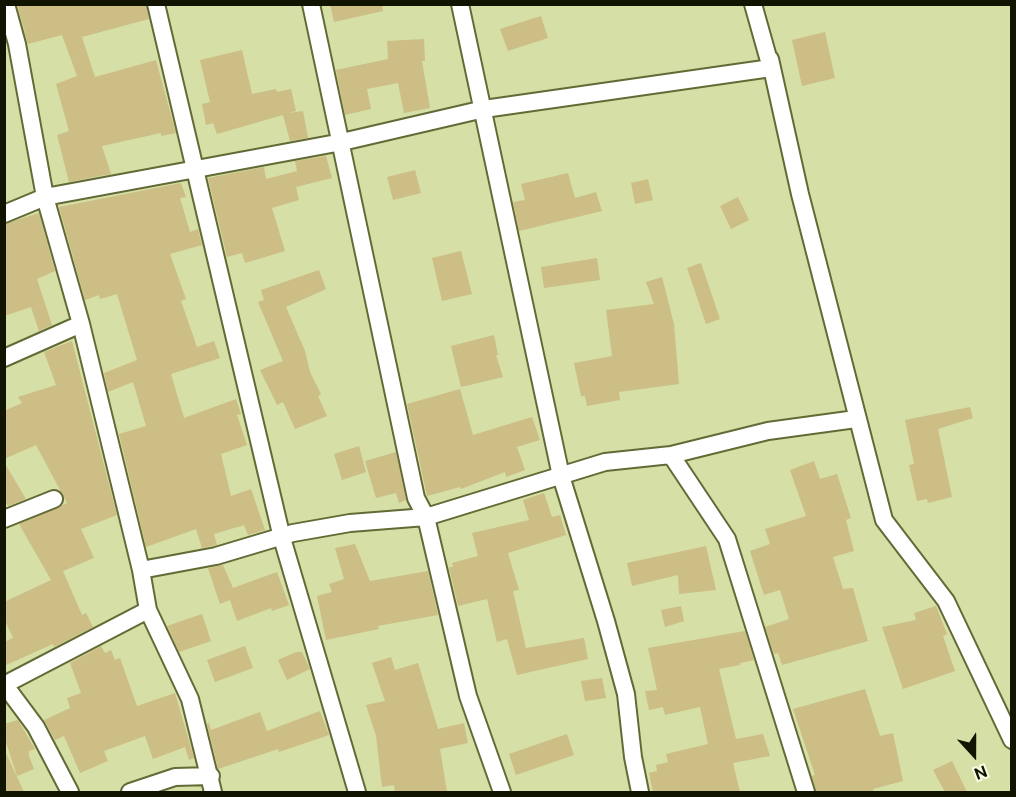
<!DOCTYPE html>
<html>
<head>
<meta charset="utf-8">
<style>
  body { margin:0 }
  #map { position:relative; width:1016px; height:797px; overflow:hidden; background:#d5dfa6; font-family:"Public Sans",sans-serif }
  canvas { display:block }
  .frame { position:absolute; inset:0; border:6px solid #111401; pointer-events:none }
  .north { position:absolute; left:944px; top:725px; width:60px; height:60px; -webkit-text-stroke:4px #f7fde0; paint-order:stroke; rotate:159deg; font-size:16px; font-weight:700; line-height:24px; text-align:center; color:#111401 }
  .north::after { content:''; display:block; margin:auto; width:21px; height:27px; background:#111401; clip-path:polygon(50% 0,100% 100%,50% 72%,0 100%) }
</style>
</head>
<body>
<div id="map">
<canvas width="1016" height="797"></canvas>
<div class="frame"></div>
<div class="north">N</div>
</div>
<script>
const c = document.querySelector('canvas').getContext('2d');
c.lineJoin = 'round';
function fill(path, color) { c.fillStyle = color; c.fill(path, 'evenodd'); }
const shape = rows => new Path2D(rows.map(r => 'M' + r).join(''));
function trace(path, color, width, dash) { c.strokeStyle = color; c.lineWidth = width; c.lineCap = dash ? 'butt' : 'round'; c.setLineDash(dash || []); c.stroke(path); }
fill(shape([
  [17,4,146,4,149,19,82,37,95,77,156,60,176,133,161,136,161,133,102,146,111,174,69,182,57,135,69,131,56,84,77,76,62,35,28,44],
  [330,4,382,4,383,11,334,22],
  [541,16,548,38,508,51,500,29],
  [825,32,835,78,802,86,792,40],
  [424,39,425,61,422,61,430,108,404,113,398,83,367,89,371,109,345,115,336,70,388,59,387,41],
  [242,50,252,94,276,89,277,92,291,89,296,111,289,113,303,111,308,138,290,141,283,115,217,134,213,123,206,125,202,104,210,102,200,60],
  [326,156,332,178,296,187,299,200,272,208,285,251,245,263,242,253,227,257,208,178,264,167,266,179,297,171,295,161],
  [415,170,421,193,393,200,387,177],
  [568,173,575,198,596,192,602,211,519,231,513,202,525,200,521,184],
  [648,179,653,200,635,204,631,183],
  [181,183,186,197,180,198,190,232,198,229,202,245,170,254,186,299,181,301,197,347,214,341,220,358,171,374,184,418,236,399,241,414,237,415,247,445,221,454,231,496,251,489,265,530,248,535,244,525,214,534,217,545,202,548,196,529,146,547,119,434,146,426,133,382,108,392,104,373,137,360,117,294,100,299,99,295,85,300,59,207],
  [738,197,749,220,731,229,720,206],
  [39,213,55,271,37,279,52,325,39,331,31,307,4,316,4,224],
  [461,251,472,294,442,301,432,258],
  [597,258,600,280,544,288,541,267],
  [701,263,720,319,706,324,687,268],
  [319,270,326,289,286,307,305,351,310,372,321,394,318,396,327,416,295,429,283,402,277,405,260,370,283,361,258,302,264,300,261,290],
  [662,277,674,324,679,384,619,392,620,400,587,406,585,396,581,396,574,363,612,356,606,310,654,304,646,282],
  [494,335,498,355,496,355,503,377,461,387,451,346],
  [72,341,117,515,81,529,94,558,63,571,82,615,86,613,93,627,54,647,53,644,4,666,4,642,13,638,4,618,4,602,51,580,19,524,67,503,36,445,4,459,4,411,22,403,18,397,56,385,44,352],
  [460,389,473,435,532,417,540,440,517,447,525,470,506,477,505,472,461,489,460,487,427,496,407,404],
  [970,407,973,418,938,429,952,497,928,503,927,499,917,501,909,465,914,464,905,420],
  [359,446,366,472,342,480,334,454],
  [396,452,406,500,399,503,396,493,376,498,365,461],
  [814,461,820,479,837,474,851,518,846,520,854,551,833,557,843,589,853,588,868,641,782,665,778,653,774,654,765,627,789,619,780,590,764,595,750,551,770,544,765,529,806,516,790,470],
  [4,462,26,499,8,506,4,501],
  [544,493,552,517,560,515,566,535,508,553,519,590,513,591,526,648,584,638,588,659,517,675,507,639,497,642,487,599,458,606,449,567,453,567,452,563,478,556,472,533,529,520,523,500],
  [355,544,370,581,428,571,438,615,378,626,379,629,326,640,317,596,332,592,329,584,344,579,335,548],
  [706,546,716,590,679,594,678,575,632,586,627,563],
  [223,565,233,588,277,572,289,605,272,611,271,608,237,621,230,600,220,604,208,568],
  [681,606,684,621,665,627,661,610],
  [936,606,947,634,943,636,955,671,903,689,882,627,916,620,914,613],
  [202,614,211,641,179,652,167,626],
  [745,631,754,660,740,663,740,665,719,669,736,739,763,734,770,756,733,763,740,792,653,792,649,773,657,771,656,765,668,762,666,754,708,744,700,707,665,715,663,707,649,710,645,691,657,690,648,648],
  [101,646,105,653,111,650,115,660,120,658,137,706,175,693,194,758,189,760,185,747,153,759,145,736,104,751,108,761,80,773,64,736,55,740,44,720,70,708,67,698,81,693,70,663],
  [245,646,253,668,215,682,207,660],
  [296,652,302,652,310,669,287,680,278,660],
  [391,657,395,670,418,663,438,729,464,723,468,743,440,749,447,792,395,792,394,785,382,787,376,736,366,705,385,701,372,663],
  [602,678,606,698,585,701,581,681],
  [865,689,880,736,893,733,903,781,873,789,874,792,816,792,812,776,815,775,793,709],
  [320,711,329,735,279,752,278,749,218,769,207,724,209,723,211,730,260,712,267,731],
  [18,720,35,749,29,751,29,756,34,769,17,776,4,736,4,724],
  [567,734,574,755,516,775,509,754],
  [4,749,24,792,4,792],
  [952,761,967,792,945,792,933,770]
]), '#ccbe85');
const street = shape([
  [6,4,17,44,45,197,81,324,141,570,148,610,190,699,213,792],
  [156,4,282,538,357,792],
  [311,4,416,498,426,517,468,696,502,792],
  [460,4,561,476,606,621,626,694,633,757,640,792],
  [770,59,800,194,884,520,946,601,1012,740],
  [4,214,45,197,342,142,484,109,771,68,753,4],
  [4,358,81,324],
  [671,455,727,539,806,792],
  [4,519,54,499],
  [141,570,216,556,293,533,350,523,426,517,605,462,671,455,768,431,856,419],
  [4,684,36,727,70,792],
  [4,685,148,610],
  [130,792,175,777,211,776]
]);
trace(street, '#626a35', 20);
trace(street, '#fff', 16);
</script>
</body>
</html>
